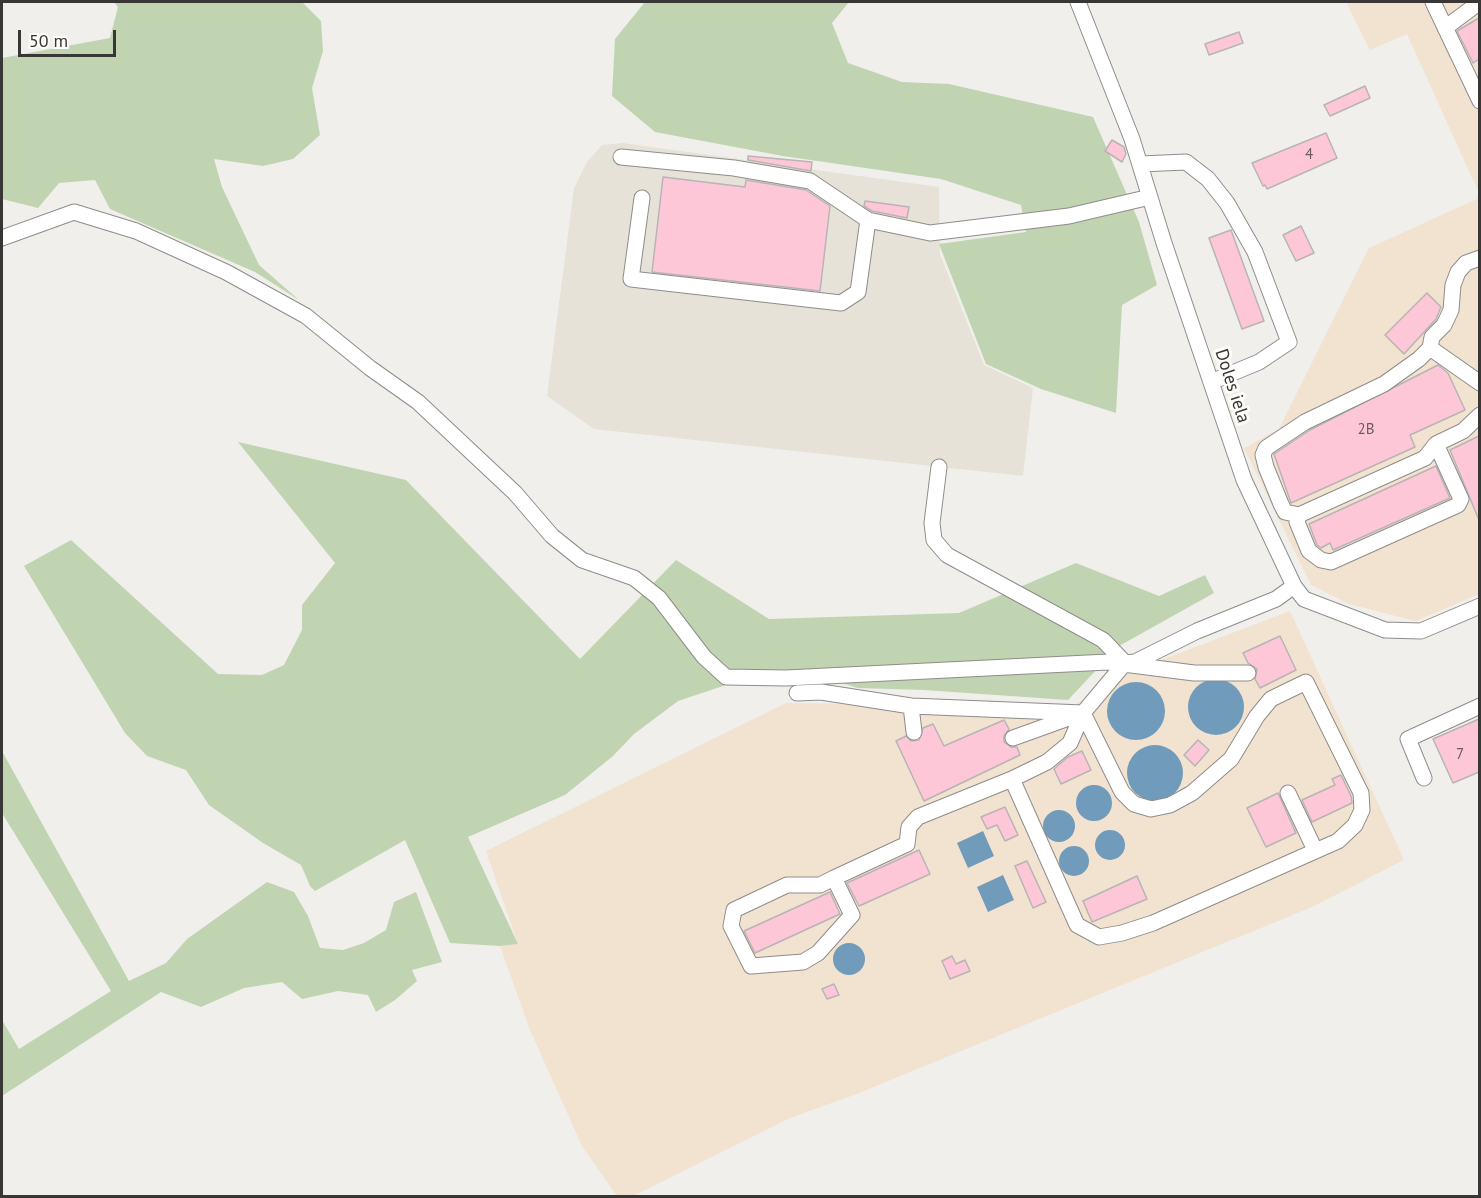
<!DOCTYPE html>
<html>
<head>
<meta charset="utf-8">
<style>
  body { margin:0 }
  #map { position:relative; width:1481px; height:1198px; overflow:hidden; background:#f0efeb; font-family:"PT Sans",sans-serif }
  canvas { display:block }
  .frame { position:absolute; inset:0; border:3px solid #383736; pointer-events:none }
  .scale { position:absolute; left:18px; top:30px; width:98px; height:27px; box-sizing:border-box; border:3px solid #383736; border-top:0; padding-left:8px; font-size:18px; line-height:21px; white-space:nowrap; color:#383736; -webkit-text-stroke:4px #fefcf8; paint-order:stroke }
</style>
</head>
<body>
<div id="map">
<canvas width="1481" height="1198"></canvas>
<div class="frame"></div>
<div class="scale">50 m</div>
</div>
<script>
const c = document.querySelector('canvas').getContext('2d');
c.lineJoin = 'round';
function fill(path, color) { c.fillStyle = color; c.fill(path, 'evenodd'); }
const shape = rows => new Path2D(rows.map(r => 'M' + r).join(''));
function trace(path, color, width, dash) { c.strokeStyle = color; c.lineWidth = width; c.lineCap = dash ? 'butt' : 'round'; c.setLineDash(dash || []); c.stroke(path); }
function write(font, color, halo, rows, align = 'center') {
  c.font = font + ' "PT Sans",sans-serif'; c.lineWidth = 6; c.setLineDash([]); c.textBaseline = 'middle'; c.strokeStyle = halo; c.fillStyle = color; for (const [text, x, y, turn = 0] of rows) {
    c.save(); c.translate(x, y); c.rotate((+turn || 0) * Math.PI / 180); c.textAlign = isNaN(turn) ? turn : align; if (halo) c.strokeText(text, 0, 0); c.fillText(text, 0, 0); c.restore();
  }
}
fill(shape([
  [623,143,939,187,940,254,984,365,1033,388,1023,476,594,429,547,396,574,188,587,162,602,145]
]), '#e7e2d8');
fill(shape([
  [1346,2,1479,2,1479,594,1416,621,1349,604,1311,585,1244,448,1279,429,1369,248,1477,199,1478,191,1407,34,1370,50],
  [1290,611,1404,860,1312,907,854,1095,790,1118,633,1196,617,1196,582,1146,530,1030,500,946,518,944,486,851,786,703,1073,706,1122,675]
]), '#f2e2d0');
fill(shape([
  [114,2,302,2,321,21,323,51,312,88,320,135,293,159,263,166,214,159,222,187,259,265,299,300,255,272,110,209,95,180,59,183,38,208,2,199,2,58,110,38,118,7],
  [645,2,849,2,832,23,848,63,902,82,949,84,1093,117,1139,222,1157,285,1122,305,1116,413,1041,389,986,364,939,244,1026,232,1021,205,941,179,783,156,655,132,612,96,615,39],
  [238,442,406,480,580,659,676,560,769,619,959,613,1076,563,1159,596,1205,575,1214,593,1119,646,1068,700,924,690,858,688,796,669,741,680,678,701,634,734,613,756,565,795,468,837,518,944,500,946,450,943,405,840,315,891,310,886,301,865,263,843,209,805,186,770,147,756,125,733,24,566,71,540,218,674,262,675,284,665,302,630,302,605,335,563],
  [2,751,129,981,166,963,187,939,267,882,294,892,308,916,320,948,343,950,364,943,386,930,394,902,416,892,442,962,412,970,417,981,395,1000,376,1012,368,995,338,991,302,999,282,982,244,988,201,1007,161,992,2,1096,2,1020,19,1049,111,991,2,813]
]), '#c0d4b2');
fill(shape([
  '1188 707a28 28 0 1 1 56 0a28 28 0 1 1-56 0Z',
  '1107 711a29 29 0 1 1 58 0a29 29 0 1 1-58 0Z',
  '1127 773a28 28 0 1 1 56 0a28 28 0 1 1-56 0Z',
  '1076 803a18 18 0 1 1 36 0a18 18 0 1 1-36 0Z',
  '1043 826a16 16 0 1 1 32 0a16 16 0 1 1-32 0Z',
  '1095 845a15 15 0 1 1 30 0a15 15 0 1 1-30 0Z',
  [983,831,994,856,968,868,957,843],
  '1059 861a15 15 0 1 1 30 0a15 15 0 1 1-30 0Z',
  [1003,875,1014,900,988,912,977,887],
  '833 959a16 16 0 1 1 32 0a16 16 0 1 1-32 0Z'
]), '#719bba');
const building = shape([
  [1479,18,1479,59,1473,63,1457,31,1479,18],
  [1239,32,1243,43,1209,55,1205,44,1239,32],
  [1365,86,1370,98,1330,116,1324,105,1365,86],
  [1326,133,1337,158,1267,189,1265,185,1263,186,1252,163,1326,133],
  [1112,140,1124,147,1126,154,1122,162,1105,151,1112,140],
  [748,156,812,162,811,171,748,160,748,156],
  [663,177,745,187,746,180,806,190,830,206,820,291,652,272,663,177],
  [865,201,909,207,907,218,872,211,864,206,865,201],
  [1301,226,1314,253,1296,261,1283,235,1301,226],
  [1231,230,1264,321,1242,329,1209,238,1231,230],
  [1427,293,1441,307,1436,319,1404,354,1385,335,1427,293],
  [1438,365,1448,373,1465,410,1410,435,1415,447,1291,503,1274,454,1310,430,1438,365],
  [1479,436,1479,520,1450,450,1479,436],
  [1436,466,1450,498,1333,550,1330,543,1321,548,1317,545,1309,524,1436,466],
  [1280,636,1296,670,1260,688,1255,679,1257,669,1248,663,1243,653,1280,636],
  [1479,719,1479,772,1453,783,1433,739,1479,719],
  [1004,720,1009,729,1004,736,1004,742,1011,747,1017,747,1020,755,924,801,896,741,906,736,911,741,919,740,923,728,933,724,944,746,1004,720],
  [1198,740,1209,750,1195,766,1184,755,1198,740],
  [1082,751,1091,770,1061,784,1054,769,1068,757,1082,751],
  [1341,775,1351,796,1352,803,1312,822,1302,800,1335,785,1332,779,1341,775],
  [1278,793,1296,833,1266,847,1247,808,1278,793],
  [1005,807,1018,835,1005,841,997,825,987,829,981,817,1005,807],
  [919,850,930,874,859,906,847,883,919,850],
  [1027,861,1046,902,1033,908,1015,866,1027,861],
  [1137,876,1147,899,1092,922,1083,901,1137,876],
  [830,892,840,914,755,953,744,931,830,892],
  [952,956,956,964,965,960,970,971,950,979,942,961,952,956],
  [834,984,839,995,827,999,822,989,834,984]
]);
fill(building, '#fec7d7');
trace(building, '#b8b4b5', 1.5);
const minor = shape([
  [1078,2,1132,139,1164,243,1244,480,1294,586,1304,599,1385,630,1421,631,1480,606],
  [1433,2,1480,101],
  [1445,28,1480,2],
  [621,157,734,168,810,181,868,220,930,233,1069,216,1150,197],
  [1140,164,1186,162,1208,179,1227,203,1255,252,1289,342,1259,362,1211,382],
  [642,198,631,279,841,303,858,292,868,220],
  [2,238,74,212,136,231,226,272,306,316,370,368,418,402,515,493,552,536,582,560,634,578,659,598,704,657,726,677,786,678,1108,662,1194,673,1248,673],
  [1480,258,1466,263,1458,272,1453,285,1451,310,1444,325,1432,337,1430,348,1480,383],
  [1436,444,1461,499,1458,505,1331,562,1321,560,1309,551,1297,522,1299,515,1425,458,1436,444,1463,431,1480,415],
  [939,467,932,523,934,540,947,555,1103,640,1125,663],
  [1299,515,1285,512,1281,504,1266,467,1263,455,1266,448,1305,422,1384,384,1419,359,1430,348],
  [797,693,821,692,911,706,1083,713],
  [911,706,914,732],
  [1083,713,1122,792,1134,804,1151,809,1170,805,1192,793,1231,759,1257,716,1271,699,1306,682,1361,793,1362,810,1355,825,1338,841,1153,923,1122,933,1099,937,1077,925,1012,779,1047,762,1070,743,1083,713,1125,663,1135,662,1197,631,1276,599,1294,586],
  [1013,738,1077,715],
  [1424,778,1408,739,1480,706],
  [1288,793,1315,850],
  [834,878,852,915,818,953,803,962,751,966,731,926,734,910,787,885,820,885,834,878,907,844,909,827,918,817,1012,779]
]);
trace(minor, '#8e8d8a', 17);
trace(minor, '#fff', 15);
write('15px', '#6a5b5e', null, [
  ["4",1309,155],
  ["2B",1366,430],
  ["7",1460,755]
]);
write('18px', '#383736', '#fefcf8', [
  ["Doles iela",1232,386,72]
]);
</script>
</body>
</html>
